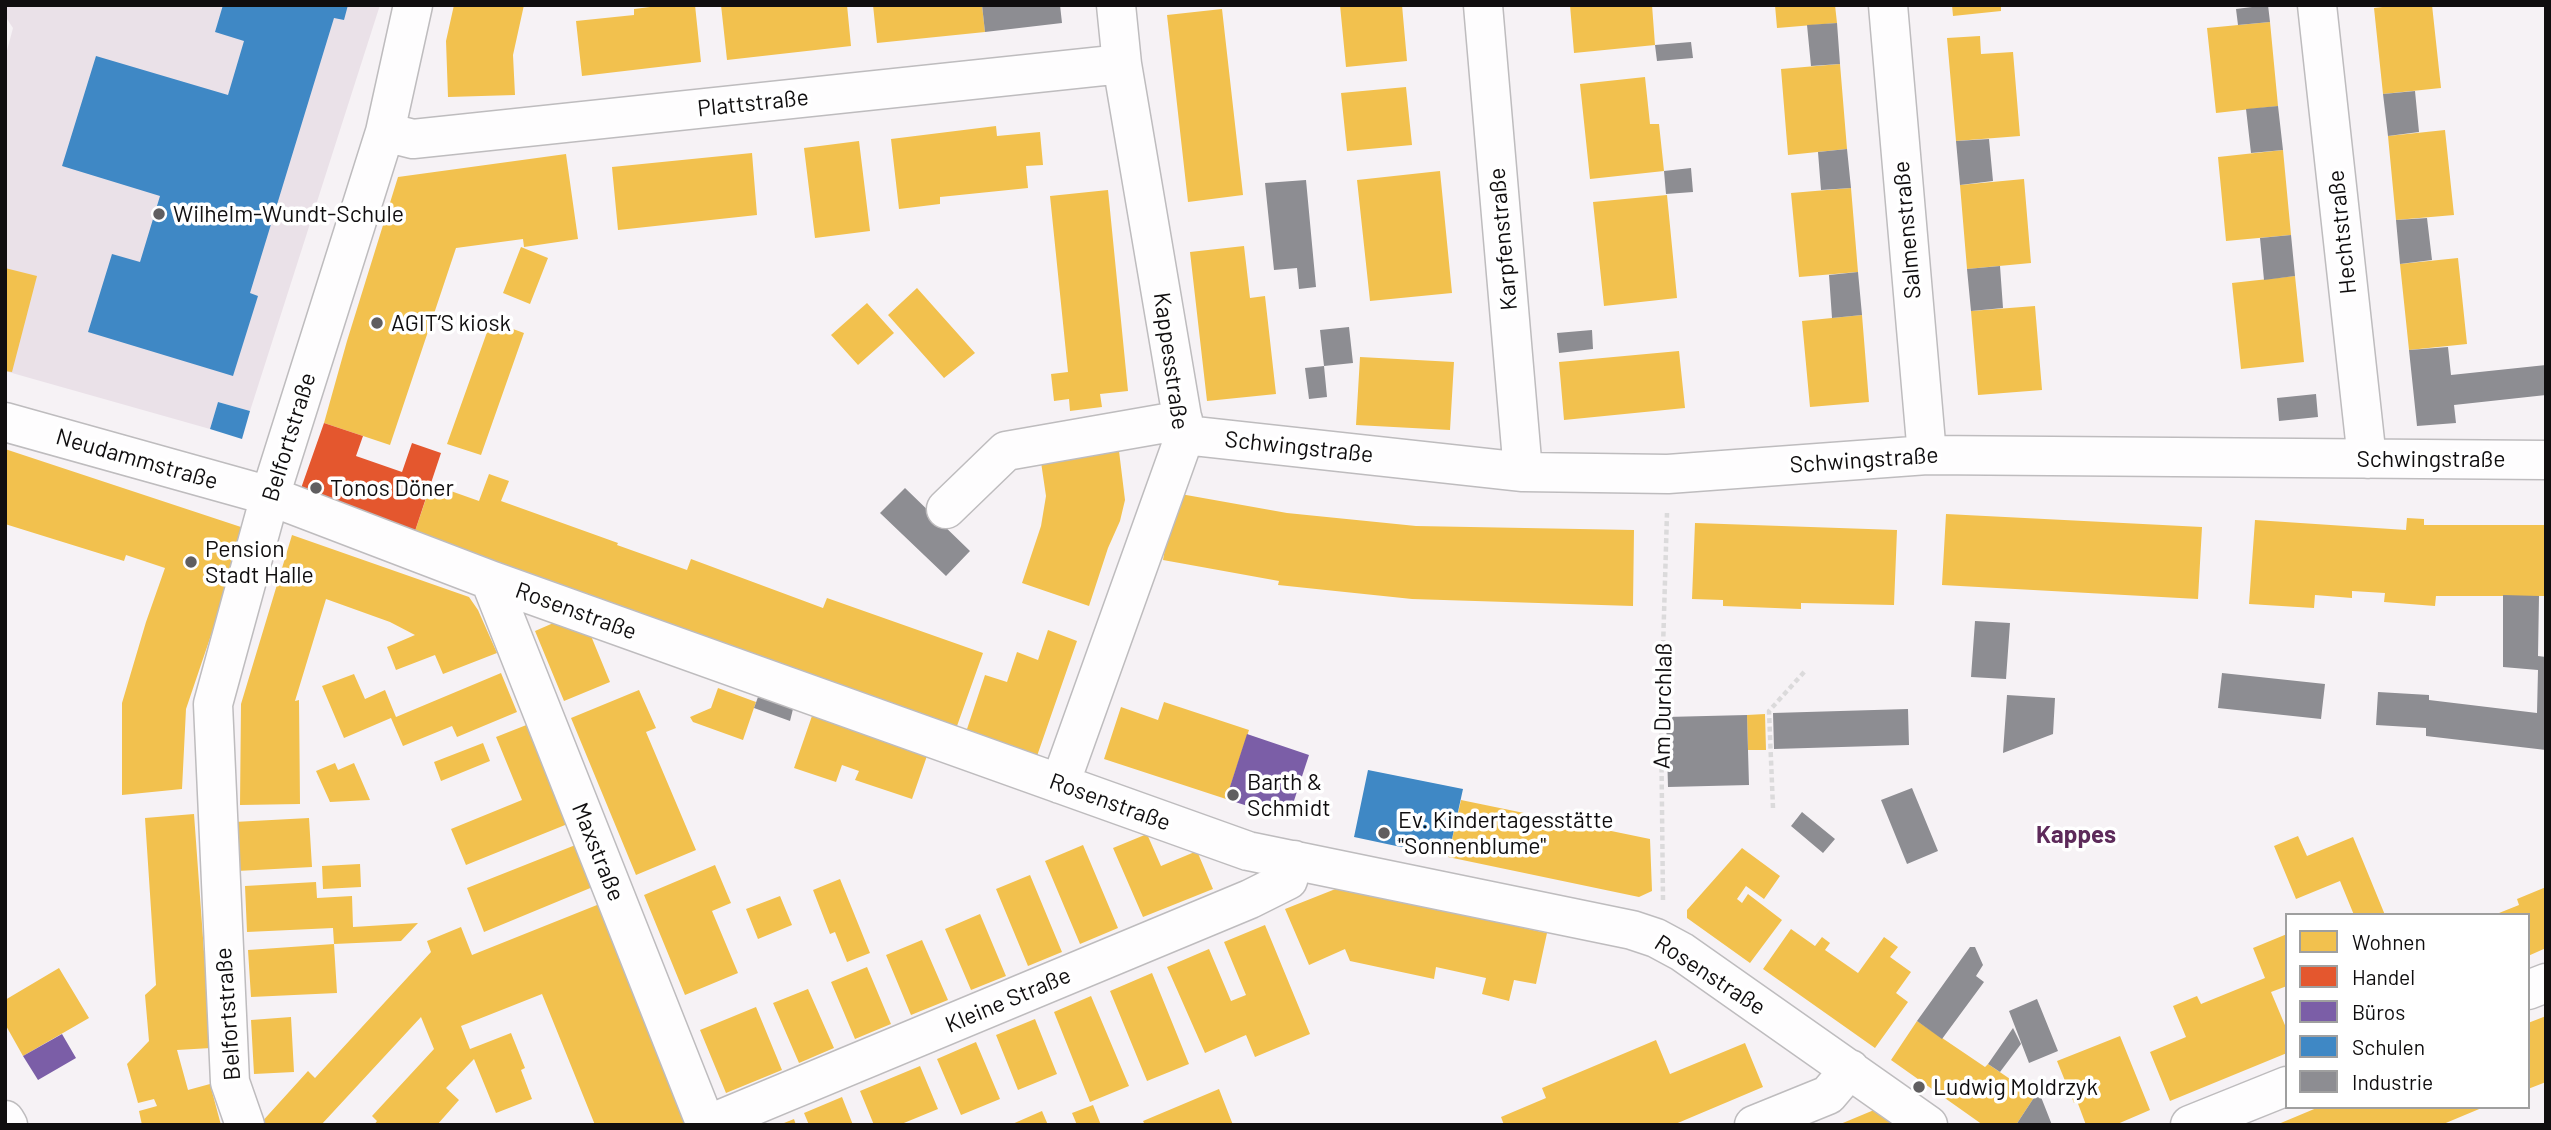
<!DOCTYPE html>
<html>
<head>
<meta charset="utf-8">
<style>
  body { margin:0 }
  #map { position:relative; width:2551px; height:1130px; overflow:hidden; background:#f6f2f5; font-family:Barlow,sans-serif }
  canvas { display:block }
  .frame { position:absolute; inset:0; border:7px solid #100e0f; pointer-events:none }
  .legend { position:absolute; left:2285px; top:913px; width:245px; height:196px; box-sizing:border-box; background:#fff; border:2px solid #9f9f9f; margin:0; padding:9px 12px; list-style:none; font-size:21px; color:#100e0f }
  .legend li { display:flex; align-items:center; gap:14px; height:35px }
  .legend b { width:35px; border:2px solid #9f9f9f }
</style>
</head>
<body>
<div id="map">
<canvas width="2551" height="1130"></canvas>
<div class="frame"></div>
<ul class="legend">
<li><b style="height:19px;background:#f2c14e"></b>Wohnen</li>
<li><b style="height:19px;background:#e4572e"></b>Handel</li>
<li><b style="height:19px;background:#7b5ea7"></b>Büros</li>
<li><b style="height:19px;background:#3f88c5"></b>Schulen</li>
<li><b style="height:19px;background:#8d8d92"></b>Industrie</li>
</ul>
</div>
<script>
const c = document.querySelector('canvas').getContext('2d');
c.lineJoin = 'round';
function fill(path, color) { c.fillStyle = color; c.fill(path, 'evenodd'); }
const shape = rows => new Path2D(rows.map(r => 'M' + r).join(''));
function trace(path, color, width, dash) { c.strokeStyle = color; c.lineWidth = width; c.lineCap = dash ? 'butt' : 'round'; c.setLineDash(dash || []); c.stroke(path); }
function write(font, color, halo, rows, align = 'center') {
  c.font = font + ' Barlow,sans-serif'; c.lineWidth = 7; c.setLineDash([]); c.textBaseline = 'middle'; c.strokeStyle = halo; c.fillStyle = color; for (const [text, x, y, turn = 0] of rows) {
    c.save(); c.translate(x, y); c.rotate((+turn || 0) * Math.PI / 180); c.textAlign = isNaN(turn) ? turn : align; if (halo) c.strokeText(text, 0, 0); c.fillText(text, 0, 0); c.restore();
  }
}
fill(shape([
  [5,5,380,5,250,411,218,402,210,429,5,371,5,58,13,28,5,16]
]), '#eae1e8');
fill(shape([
  [454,5,524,5,513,55,515,95,448,97,446,41],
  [666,5,695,5,701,62,582,76,576,21,634,15,634,9],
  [721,5,847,5,851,46,727,60],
  [873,5,982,5,985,32,877,43],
  [1340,5,1402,5,1407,61,1346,67],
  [1570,5,1652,5,1655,45,1574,53],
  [1775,5,1835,5,1837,23,1777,28],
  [1952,5,2001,5,2001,11,1953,16],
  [2400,5,2432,5,2441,88,2383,94,2374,8],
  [1222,9,1243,195,1188,202,1167,15],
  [2270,22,2278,106,2216,113,2207,28],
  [1980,36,1981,54,2013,52,2020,136,1956,141,1947,38],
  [1840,64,1847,149,1788,155,1781,69],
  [1645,77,1650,124,1659,124,1664,171,1590,179,1580,84],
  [1406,87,1412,145,1347,151,1341,93],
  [996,126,997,136,1040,132,1043,165,1026,166,1028,188,940,197,940,204,899,209,891,139],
  [2445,130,2454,215,2396,220,2388,136],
  [859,141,870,231,815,238,804,148],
  [2283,150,2291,235,2226,241,2218,157],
  [752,153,757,215,618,230,612,167],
  [566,154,578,239,524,247,523,239,456,248,390,445,324,423,347,341,398,177],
  [1440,171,1452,293,1370,301,1357,180],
  [2024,179,2031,263,1967,269,1960,185],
  [1851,188,1858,272,1799,277,1791,193],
  [1108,190,1128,391,1100,394,1102,407,1070,411,1069,399,1054,401,1051,374,1068,372,1050,196],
  [1667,195,1677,298,1604,306,1593,202],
  [1244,246,1250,298,1265,296,1276,394,1207,401,1190,252],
  [521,247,548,258,530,304,503,293],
  [2458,258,2467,344,2409,350,2400,264],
  [5,268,37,276,12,372,5,371],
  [2295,276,2304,362,2241,369,2232,283],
  [917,288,975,353,944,378,888,315],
  [867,303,894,333,858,365,831,335],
  [2035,306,2042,390,1978,395,1971,311],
  [1862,315,1869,402,1810,407,1802,321],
  [491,321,524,333,481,455,447,444],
  [1679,351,1685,408,1564,420,1559,362],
  [1360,357,1454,362,1450,430,1356,425],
  [5,449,247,529,186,709,182,789,122,795,122,703,146,622,165,568,126,555,124,561,5,524],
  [1119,451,1125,500,1120,521,1108,548,1089,606,1022,583,1041,526,1046,496,1041,462],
  [489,474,509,481,501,501,618,543,617,545,687,570,691,559,823,608,827,598,983,653,957,726,414,534,431,484,479,501],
  [1175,493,1287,513,1416,526,1634,530,1633,606,1412,599,1278,585,1279,581,1163,560],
  [1946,514,2202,527,2198,599,1942,585],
  [2407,518,2424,519,2424,525,2546,525,2546,596,2436,596,2435,606,2384,602,2385,593,2352,591,2352,598,2315,595,2314,608,2249,604,2255,520,2406,530],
  [1695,523,1897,530,1894,605,1801,603,1801,609,1723,606,1723,600,1692,599],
  [292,535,469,597,478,610,497,653,443,674,435,655,396,670,387,647,415,635,390,622,326,599,295,701,299,700,300,804,240,805,241,704],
  [558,621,589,631,610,682,564,701,535,631],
  [1048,630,1077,641,1037,756,966,732,985,675,1007,682,1017,652,1038,660],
  [501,673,517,712,457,737,452,726,403,746,391,718,344,738,322,686,354,674,365,699,385,690,396,717],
  [718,688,756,702,743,740,693,722,690,717,711,708],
  [639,690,656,728,646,732,696,850,636,875,571,718],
  [1164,702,1249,730,1226,799,1104,759,1121,707,1158,720],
  [813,713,928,753,912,799,855,780,859,771,842,765,836,782,794,768],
  [1765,714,1766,750,1748,750,1747,715],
  [534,722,575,821,466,865,451,829,522,800,496,737],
  [483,743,490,761,441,781,434,762],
  [335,763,338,770,354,763,370,800,330,802,316,771],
  [1461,800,1650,839,1652,891,1639,897,1448,857],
  [194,814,211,1048,177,1050,188,1090,210,1084,221,1125,142,1125,139,1111,157,1106,154,1099,138,1103,127,1064,149,1041,145,995,156,985,145,818],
  [309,818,312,867,237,871,234,822],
  [1147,834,1161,866,1197,851,1213,889,1143,917,1113,848],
  [2298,836,2307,856,2353,837,2385,915,2354,915,2340,881,2296,899,2274,846],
  [583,842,600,884,484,932,467,888],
  [1083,845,1118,928,1080,944,1045,861],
  [1742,848,1780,876,1764,899,1746,886,1737,899,1742,903,1748,894,1782,920,1750,963,1687,918,1687,910],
  [360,864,361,887,323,889,322,866],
  [715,865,731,903,712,911,738,973,685,995,644,895],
  [1030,875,1062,952,1028,966,996,889],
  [840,879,870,953,847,962,835,932,830,934,813,890],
  [316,882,317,898,352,896,353,927,418,923,401,941,334,944,333,928,247,932,245,886],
  [2546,887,2546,948,2528,956,2528,915,2494,915,2519,905,2517,899],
  [1338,888,1547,933,1536,984,1514,980,1509,1001,1482,994,1486,978,1436,967,1434,979,1350,961,1345,949,1309,965,1285,909],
  [780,896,792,925,758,939,746,909],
  [607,901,697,1125,595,1125,542,994,461,1026,470,1049,511,1033,525,1068,521,1070,532,1099,496,1113,474,1059,446,1088,459,1100,437,1125,374,1125,377,1121,372,1116,434,1049,421,1017,321,1125,259,1125,308,1071,315,1078,431,952,427,941,461,927,472,955],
  [980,914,1006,976,971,990,945,929],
  [1265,925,1310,1034,1255,1057,1246,1035,1205,1053,1167,967,1209,949,1231,1001,1246,995,1224,942],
  [1791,929,1815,946,1822,937,1830,943,1825,950,1858,973,1884,937,1898,947,1890,957,1911,972,1896,993,1908,1002,1875,1048,1763,969],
  [2287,934,2287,986,2271,992,2287,1030,2287,1053,2170,1101,2150,1052,2186,1037,2173,1006,2197,996,2201,1004,2265,978,2253,948],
  [922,940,948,1000,911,1015,886,955],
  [334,944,337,993,251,997,248,950],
  [867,967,891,1024,855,1039,831,982],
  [59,968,89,1018,23,1056,5,1024,5,1000],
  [1152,973,1189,1064,1147,1081,1110,991],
  [808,989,834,1048,799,1063,773,1003],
  [1091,996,1129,1086,1090,1102,1054,1012],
  [756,1007,782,1070,726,1093,700,1030],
  [2546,1016,2546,1082,2528,1089,2528,1023],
  [291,1017,294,1072,254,1074,251,1020],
  [1035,1019,1057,1074,1018,1090,996,1035],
  [1917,1021,1985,1067,1988,1064,2035,1096,2016,1125,1983,1125,1891,1060],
  [2120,1036,2150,1110,2115,1125,2086,1125,2077,1101,2074,1103,2057,1061],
  [1656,1040,1670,1074,1745,1043,1763,1087,1673,1125,1504,1125,1501,1117,1546,1098,1542,1088],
  [976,1042,1000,1099,961,1115,937,1059],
  [920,1066,938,1109,899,1125,874,1125,860,1091],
  [1219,1089,1233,1125,1145,1125,1143,1121],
  [842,1097,853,1125,809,1125,804,1113],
  [1093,1105,1101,1125,1077,1125,1072,1113],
  [2319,1107,2484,1107,2441,1125,2276,1125],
  [1874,1110,1894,1125,1838,1125],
  [1042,1111,1048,1125,1010,1125],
  [794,1119,796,1125,779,1125]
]), '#f2c14e');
fill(shape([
  [324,423,363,436,356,456,402,472,412,443,441,453,414,534,299,494]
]), '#e4572e');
fill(shape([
  [1247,734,1309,755,1288,819,1226,799],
  [62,1034,76,1058,38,1080,23,1056]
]), '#7b5ea7');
fill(shape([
  [223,5,348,5,344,20,334,18,250,293,258,296,233,376,88,332,112,254,140,262,160,196,62,166,96,56,228,95,244,41,215,32],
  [218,402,250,411,242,439,210,429],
  [1368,770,1463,789,1448,857,1354,837]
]), '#3f88c5');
fill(shape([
  [982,5,1060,5,1062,23,985,32],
  [2268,5,2270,22,2238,25,2236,9],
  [1837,23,1840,64,1811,66,1807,25],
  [1691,42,1693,58,1657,61,1655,45],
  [2415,91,2419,132,2388,136,2383,94],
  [2278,106,2283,150,2251,153,2246,109],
  [1989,139,1993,181,1960,185,1956,141],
  [1847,149,1851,188,1821,190,1818,152],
  [1691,168,1693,192,1666,194,1664,171],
  [1306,180,1316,287,1299,289,1297,268,1274,270,1265,183],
  [2427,218,2432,260,2400,264,2396,220],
  [2291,235,2295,276,2264,280,2260,238],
  [2000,266,2003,308,1971,311,1967,269],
  [1858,272,1862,315,1832,318,1829,275],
  [1349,327,1353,363,1324,366,1320,330],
  [1592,330,1593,349,1559,353,1557,333],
  [2448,347,2451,375,2546,365,2546,395,2454,405,2456,423,2417,426,2409,350],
  [1324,366,1327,397,1309,399,1305,368],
  [2316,394,2318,417,2279,421,2277,398],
  [905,488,970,551,946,576,880,513],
  [2503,595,2539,596,2538,656,2546,657,2546,750,2426,736,2426,728,2376,725,2378,692,2429,695,2429,700,2537,713,2538,670,2503,667],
  [1975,621,2010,623,2006,679,1971,677],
  [2222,673,2325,684,2321,719,2218,708],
  [2007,695,2055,698,2053,734,2003,753],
  [758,697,793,709,790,721,754,708],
  [1908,709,1909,745,1774,749,1773,713],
  [1747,715,1749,785,1668,787,1666,717],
  [1912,788,1938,851,1907,864,1881,800],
  [1802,812,1835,839,1823,853,1791,826],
  [1970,947,1975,947,1983,965,1976,976,1984,982,1942,1039,1917,1021],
  [2037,999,2058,1051,2029,1063,2009,1011],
  [2013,1028,2021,1044,2000,1072,1988,1064],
  [2035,1096,2041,1097,2052,1125,2016,1125]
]), '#8d8d92');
const minor = shape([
  [1483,5,1523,472],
  [1888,5,1927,455],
  [2317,5,2367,459],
  [385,132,413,139,1122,64],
  [5,422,270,496,490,580,1248,851,1632,930,1656,938,1682,952,1928,1125],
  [1185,435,1523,472,1668,474,1927,455,2546,460],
  [946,509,1006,451,1183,420],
  [490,580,706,1125],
  [1060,784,1185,435,1122,64,1116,5],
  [2528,990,2546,983],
  [5,1120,8,1125],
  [245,1125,230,1082,213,704,270,496,385,132,413,5],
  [707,1125,1250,899,1288,880,1294,860],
  [1754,1125,1828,1095,1850,1069],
  [2190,1125,2287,1086]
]);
trace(minor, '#bebcbe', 41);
trace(shape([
  [1773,808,1769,711,1806,670],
  [1663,900,1661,716,1667,513]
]), '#dbdadb', 4.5, [5, 3.5]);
trace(minor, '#fefdfe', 38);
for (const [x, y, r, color] of [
  [159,214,7,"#605e60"],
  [377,323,7,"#605e60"],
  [316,488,7,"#605e60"],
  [191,562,7,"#605e60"],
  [1233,795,7,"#605e60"],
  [1384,833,7,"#605e60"],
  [1919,1087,7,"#605e60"]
]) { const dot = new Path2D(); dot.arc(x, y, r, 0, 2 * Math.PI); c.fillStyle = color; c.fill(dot); trace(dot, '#fff', 2.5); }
write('23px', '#100e0f', '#fff', [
  ["Plattstraße",753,103,-6],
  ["Salmenstraße",1907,230,-95],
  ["Hechtstraße",2342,232,-96],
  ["Karpfenstraße",1503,239,-95],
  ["Kappesstraße",1171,361,82],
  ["Belfortstraße",289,437,-73],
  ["Schwingstraße",1299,447,6],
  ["Neudammstraße",137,459,16],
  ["Schwingstraße",2431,459],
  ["Schwingstraße",1864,460,-4],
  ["Rosenstraße",576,611,20],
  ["Am Durchlaß",1663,706,-89],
  ["Rosenstraße",1110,802,20],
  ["Maxstraße",598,852,68],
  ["Rosenstraße",1710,975,33],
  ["Kleine Straße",1008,1000,-23],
  ["Belfortstraße",228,1014,-94]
]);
write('23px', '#100e0f', '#fff', [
  ["Wilhelm-Wundt-Schule",173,214],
  ["AGIT‘S kiosk",391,323],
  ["Tonos Döner",330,488],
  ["Pension",205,549],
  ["Stadt Halle",205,575],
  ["Barth &",1247,782],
  ["Schmidt",1247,808],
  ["Ev. Kindertagesstätte",1398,820],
  ["\"Sonnenblume\"",1398,846],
  ["Ludwig Moldrzyk",1933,1087]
], 'left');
write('bold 24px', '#5d2a5a', '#fff', [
  ["Kappes",2076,835]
]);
</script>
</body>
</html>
